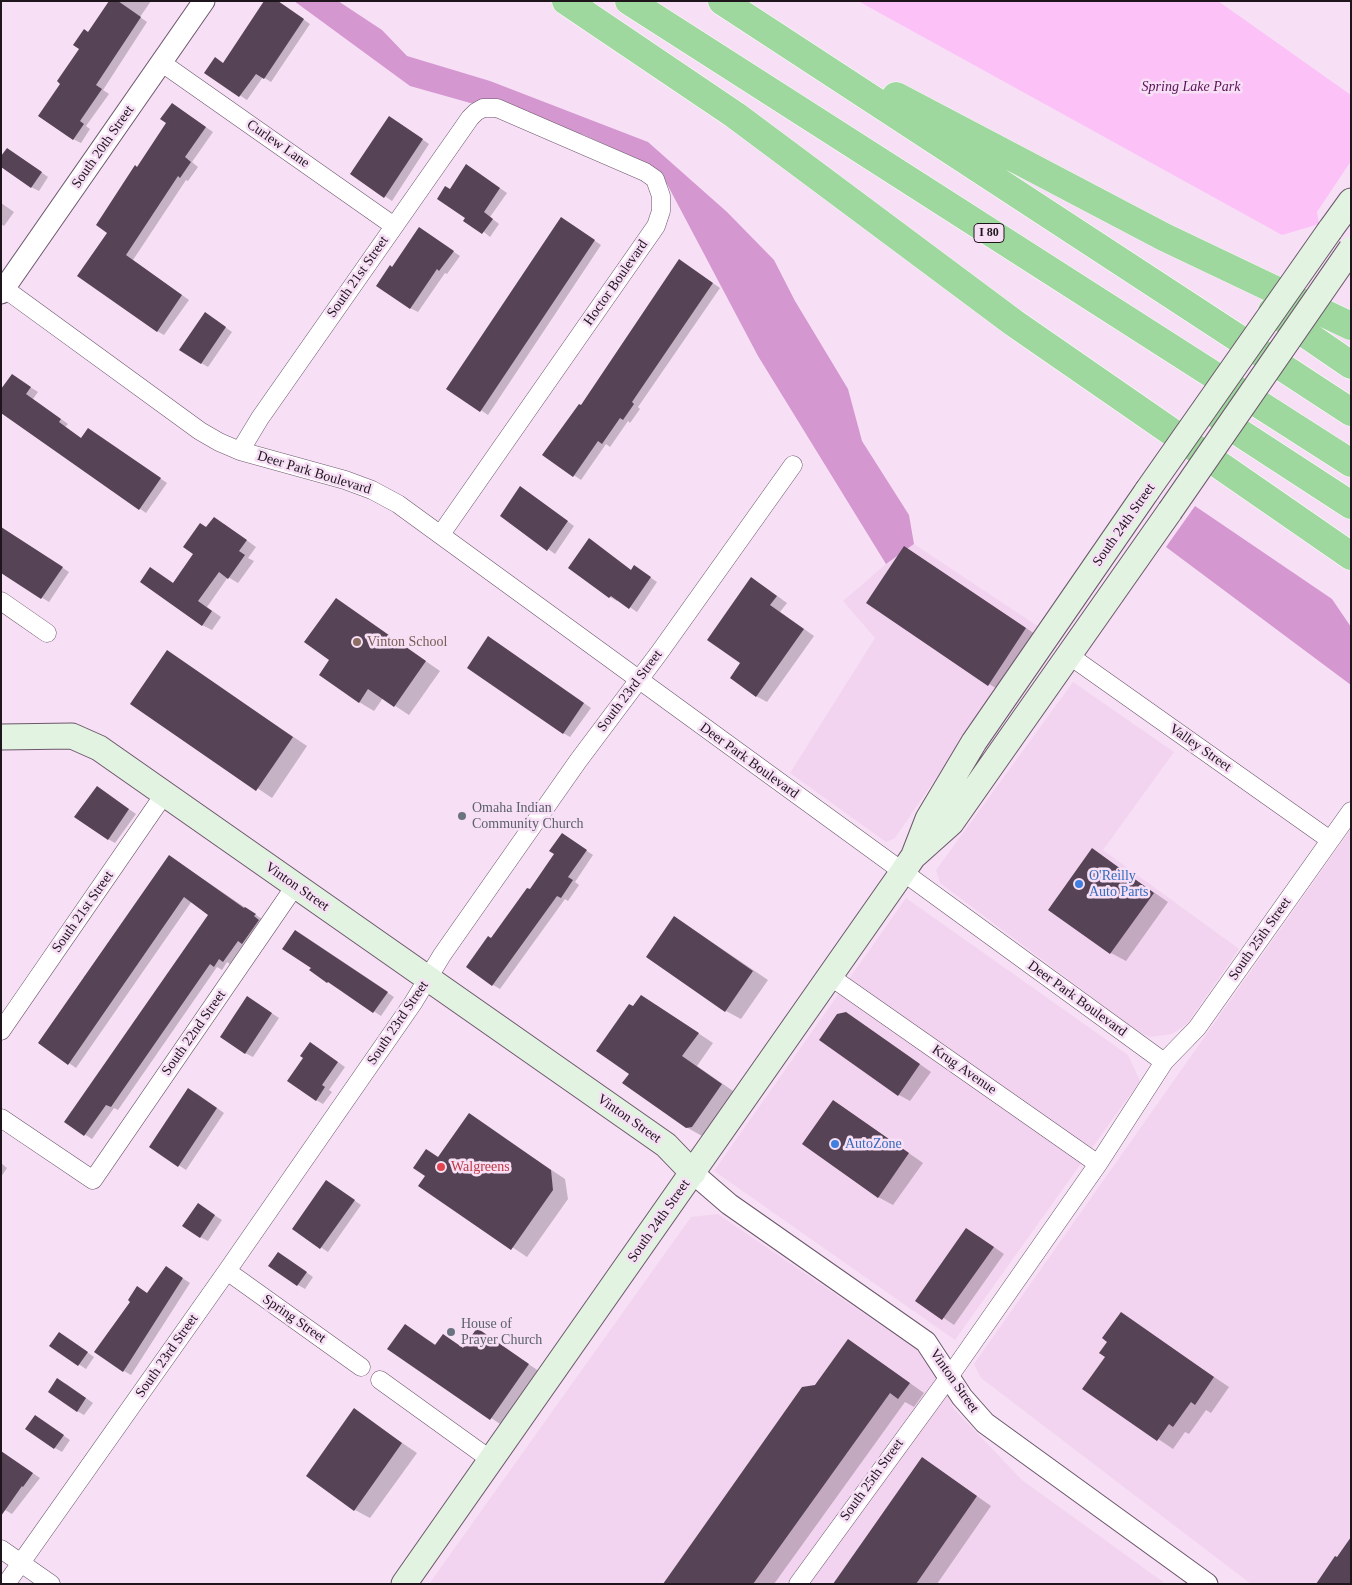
<!DOCTYPE html>
<html>
<head>
<meta charset="utf-8">
<style>
  body { margin:0 }
  #map { position:relative; width:1352px; height:1585px; overflow:hidden; background:#f7dff5; font-family:Georgia,serif }
  canvas { display:block }
  .frame { position:absolute; inset:0; border:2px solid #1e151d; pointer-events:none }
</style>
</head>
<body>
<div id="map">
<canvas width="1352" height="1585"></canvas>
<div class="frame"></div>
</div>
<script>
const c = document.querySelector('canvas').getContext('2d');
c.lineJoin = 'round';
function fill(path, color) { c.fillStyle = color; c.fill(path, 'evenodd'); }
const shape = rows => new Path2D(rows.map(r => 'M' + r).join(''));
function trace(path, color, width, dash) { c.strokeStyle = color; c.lineWidth = width; c.lineCap = dash ? 'butt' : 'round'; c.setLineDash(dash || []); c.stroke(path); }
function write(font, color, halo, rows, align = 'center') {
  c.font = font + ' Georgia,serif'; c.lineWidth = 5; c.setLineDash([]); c.textBaseline = 'middle'; c.strokeStyle = halo; c.fillStyle = color; for (const [text, x, y, turn = 0] of rows) {
    c.save(); c.translate(x, y); c.rotate((+turn || 0) * Math.PI / 180); c.textAlign = isNaN(turn) ? turn : align; if (halo) c.strokeText(text, 0, 0); c.fillText(text, 0, 0); c.restore();
  }
}
fill(shape([
  [914,544,1039,627,895,838,886,842,790,773,875,638,843,601,886,564],
  [1073,682,1174,752,1103,850,1239,949,1187,1024,1172,1034,1150,1037,1137,1031,940,883,936,870],
  [1351,829,1351,1584,1251,1584,981,1378,974,1364],
  [906,898,1128,1055,1140,1081,955,1340,714,1171],
  [718,1214,930,1359,954,1409,1022,1480,1166,1584,429,1584,691,1217]
]), '#f3d4f0');
fill(shape([
  [858,1,1218,1,1351,95,1351,161,1317,212,1319,224,1282,235]
]), '#fcc2f8');
fill(shape([
  [294,1,338,1,382,30,407,56,490,81,648,142,727,212,774,260,795,301,848,389,862,441,909,515,914,544,886,564,758,356,667,184,639,160,584,135,410,86],
  [1195,506,1332,599,1351,627,1351,685,1166,547]
]), '#d497d0');
fill(shape([
  [110,1,151,1,140,17,147,22,103,90,109,94,86,126,90,129,81,143,73,139,62,83,88,33],
  [277,1,310,24,271,82,263,77,247,100,206,73,224,64],
  [179,109,213,132,192,162,198,167,188,181,186,180,133,260,189,300,164,335,157,331,108,232,137,168],
  [396,121,429,144,392,201,352,174],
  [15,154,48,177,39,191,31,187],
  [474,170,507,193,490,217,499,224,490,237,467,218,450,190],
  [1,203,14,212,4,226,1,224],
  [568,223,601,245,488,415,448,388],
  [426,233,460,256,447,274,445,273,418,312,410,308,393,269],
  [686,265,720,288,638,407,640,409,630,423,628,421,610,447,606,444,581,480,543,455,582,407],
  [212,318,232,332,208,367,201,363],
  [19,380,38,392,33,399,68,424,65,427,82,439,95,434,167,483,146,513,1,413,1,392],
  [527,492,574,526,555,554,501,515],
  [224,524,256,547,248,558,254,561,238,583,228,577,207,607,221,617,212,630,202,625,151,569,173,583,194,554,207,528],
  [1,527,69,572,49,602,1,572],
  [596,544,632,571,641,571,657,582,637,612,618,599,617,601,610,597,570,568],
  [905,547,1041,638,1004,693,989,684],
  [762,585,787,603,780,612,814,636,767,702,756,696,742,663],
  [336,599,440,671,409,715,383,698,374,711,359,702,331,660],
  [496,642,591,708,570,737,563,733],
  [167,652,307,746,272,798,132,704],
  [104,792,136,814,115,843,108,839],
  [569,839,593,855,575,882,579,885,568,901,565,899,500,989,493,985,492,939],
  [1092,850,1168,902,1126,961,1111,953],
  [169,856,262,919,231,965,227,962,222,970,217,967,118,1110,114,1108,92,1139,65,1122,210,914,192,901,76,1068,39,1042],
  [675,917,768,980,741,1019,726,1011],
  [302,936,394,997,381,1016,328,982,312,968],
  [255,1002,279,1018,253,1057,245,1053],
  [656,1005,713,1043,697,1066,736,1093,707,1135,702,1136,686,1127,630,1074,633,1008],
  [857,1020,931,1072,910,1101,899,1095],
  [317,1047,345,1067,329,1090,332,1092,323,1104,316,1100],
  [196,1093,224,1113,186,1170,151,1147],
  [834,1101,923,1163,893,1205,878,1197],
  [469,1115,565,1179,568,1199,527,1257,420,1185,427,1176,427,1150,439,1158],
  [1,1163,7,1168,1,1177],
  [333,1186,361,1205,328,1252,293,1229],
  [205,1209,222,1220,208,1241,200,1237],
  [978,1236,1004,1254,954,1325,917,1300],
  [285,1257,313,1277,305,1289,298,1285],
  [173,1272,190,1283,131,1375,124,1371,148,1294],
  [1121,1314,1229,1387,1211,1413,1206,1410,1189,1434,1185,1432,1173,1449,1084,1389,1107,1357,1109,1342],
  [405,1325,436,1345,443,1335,464,1348,492,1339,543,1374,506,1428,389,1349],
  [67,1338,94,1357,86,1369,51,1346],
  [849,1340,924,1393,914,1407,905,1402,774,1584,665,1584],
  [65,1383,93,1403,84,1415,77,1411],
  [354,1410,417,1453,370,1518,355,1510],
  [42,1421,70,1440,62,1452,55,1448],
  [12,1459,40,1478,12,1514,5,1510],
  [937,1468,991,1506,937,1584,835,1584]
]), '#0003');
fill(shape([
  [109,1,118,1,141,17,96,85,102,89,80,121,84,124,73,140,38,116,60,84,57,81,79,49,73,45,84,29,88,32],
  [264,1,278,1,304,19,264,79,256,74,239,97,204,73,215,57,223,63],
  [172,103,206,127,185,157,191,162,180,178,178,176,126,255,182,295,157,332,77,276,107,233,96,225,135,165,137,167,166,123,160,119],
  [389,116,423,139,384,198,350,174],
  [7,148,42,172,31,188,1,167,1,156],
  [466,164,500,188,484,212,493,219,482,234,463,221,465,218,437,199,445,186,450,189],
  [561,217,595,240,480,412,446,389],
  [419,227,454,251,439,271,437,269,410,309,376,286,390,265,392,267],
  [679,259,713,283,632,402,634,404,623,420,620,418,602,444,598,441,573,477,542,455,579,404,581,405],
  [205,312,226,327,201,364,179,350],
  [12,374,31,387,26,394,61,419,59,422,81,438,88,428,161,478,139,510,1,413,1,389],
  [520,486,568,521,547,551,500,516],
  [214,517,247,540,239,551,245,555,228,579,219,572,198,601,212,611,202,626,140,582,150,567,173,583,193,554,183,547,200,523,206,527],
  [1,527,63,567,41,599,1,573],
  [589,538,631,570,634,565,651,577,629,609,611,596,609,598,568,568],
  [904,546,1026,628,988,686,866,603],
  [751,577,777,596,770,605,804,629,756,697,730,678,740,663,707,640],
  [336,598,426,661,394,707,368,689,359,703,319,675,329,660,304,642],
  [488,636,584,703,563,734,467,668],
  [167,650,293,737,256,791,130,704],
  [97,786,129,809,108,840,74,817],
  [562,833,587,850,568,877,573,880,561,898,557,896,492,986,466,967,488,936,491,938,527,888,530,889,554,854,549,851],
  [1092,848,1154,893,1110,954,1048,910],
  [169,855,244,908,245,907,256,914,254,916,259,920,242,944,238,941,223,962,219,959,214,967,210,964,111,1107,106,1105,84,1136,64,1122,208,915,184,897,68,1065,38,1043],
  [674,916,753,971,725,1012,646,957],
  [295,930,388,992,373,1013,328,982,327,983,309,970,311,968,282,949],
  [641,995,699,1033,682,1056,722,1084,692,1127,686,1128,622,1083,629,1074,596,1051,629,1004,633,1006],
  [247,996,272,1013,245,1054,220,1037],
  [846,1012,920,1064,898,1096,819,1040,837,1014],
  [310,1042,338,1062,322,1085,325,1087,316,1101,287,1081,303,1058,300,1056],
  [188,1088,217,1108,178,1167,149,1147],
  [833,1100,909,1153,878,1198,802,1144],
  [469,1113,551,1170,553,1190,511,1250,418,1186,425,1176,413,1168,426,1149,438,1157],
  [326,1180,355,1200,320,1249,292,1229],
  [198,1203,215,1215,200,1238,182,1226],
  [966,1228,994,1247,942,1320,915,1301],
  [278,1252,307,1272,297,1286,268,1266],
  [166,1266,183,1278,123,1372,94,1352,130,1302,128,1300,137,1286,147,1293],
  [1121,1312,1214,1377,1195,1405,1191,1402,1173,1427,1169,1424,1157,1441,1082,1389,1105,1357,1099,1353,1107,1342,1102,1338],
  [405,1324,435,1345,443,1334,463,1348,477,1328,529,1364,490,1420,387,1349],
  [59,1332,88,1352,78,1366,49,1346],
  [848,1339,910,1383,898,1399,890,1393,753,1584,663,1584,802,1387,815,1385],
  [57,1378,86,1398,77,1412,48,1392],
  [354,1408,402,1443,354,1511,306,1476],
  [35,1415,64,1435,54,1449,25,1429],
  [1,1451,33,1473,23,1487,22,1486,1,1516],
  [922,1457,977,1496,916,1584,833,1584],
  [1351,1537,1351,1584,1316,1584,1335,1556,1337,1557]
]), '#574356');
const minor = shape([
  [162,63,394,226],
  [1,286,200,431,219,442,240,451,345,480,372,490,398,504,1164,1062],
  [240,451,260,418,470,118,476,112,483,108,497,108,645,172,655,179,661,196,661,211,656,226,441,534],
  [1,601,47,633],
  [1070,656,1330,840],
  [831,977,1098,1164],
  [1,1031,165,793],
  [1,1118,93,1180,295,886],
  [227,1271,361,1367],
  [380,1380,491,1460],
  [1,1549,51,1584],
  [6,1584,227,1271,413,1003,442,955,578,761,659,653,793,465],
  [798,1584,949,1377,1098,1164,1164,1062,1197,1028,1351,811]
]);
const tertiary = shape([
  [1,293,204,1],
  [693,1173,729,1204,926,1342,962,1397,985,1423,1207,1584]
]);
const secondary = shape([
  [1330,230,1351,201],
  [1,737,72,736,99,748,666,1145,693,1173],
  [914,855,928,819,974,742,1147,491],
  [404,1584,902,873,913,857,951,823,1170,511]
]);
const motorway = shape([
  [566,1,735,115,1014,323,1351,556],
  [629,1,1351,463],
  [722,1,1351,412],
  [896,96,1164,237,1351,326],
  [1272,311,1351,365],
  [1216,394,1218,415,1228,425,1351,505]
]);
trace(minor, '#6c576b', 19);
trace(tertiary, '#6c576b', 23);
trace(secondary, '#6c576b', 27);
trace(motorway, '#fff', 29);
trace(minor, '#fff', 18);
trace(tertiary, '#fff', 21);
trace(secondary, '#e2f3e2', 25);
trace(motorway, '#9fd89e', 28);
const secondaryBridge = shape([
  [1147,491,1330,230],
  [1170,511,1351,249]
]);
trace(secondaryBridge, '#6c576b', 27, []);
trace(secondaryBridge, '#e2f3e2', 25);
for (const [x, y, r, color] of [
  [357,642,5,"#8d6e63"],
  [462,816,5,"#6b7280"],
  [1079,884,5,"#3f7fe0"],
  [835,1144,5,"#3f7fe0"],
  [441,1167,5,"#e0444e"],
  [451,1332,5,"#6b7280"]
]) { const dot = new Path2D(); dot.arc(x, y, r, 0, 2 * Math.PI); c.fillStyle = color; c.fill(dot); trace(dot, '#f7dff5', 2); }
for (const [x, y, w] of [
  [989,233,30]
]) { const box = new Path2D(); box.roundRect(x - w / 2, y - 9.5, w, 19, 4); c.fillStyle = '#f7dff5'; c.fill(box); trace(box, '#1e151d', 1); }
write('bold 12px', '#1e151d', null, [
  ["I 80",989,233]
]);
write('italic 14px', '#5a1158', '#f7dff5', [
  ["Spring Lake Park",1191,87]
]);
write('14px', '#1e151d', '#f7dff5', [
  ["Curlew Lane",278,144,35],
  ["South 20th Street",103,147,-55],
  ["South 21st Street",358,277,-55],
  ["Hoctor Boulevard",616,283,-55],
  ["Deer Park Boulevard",314,473,17],
  ["South 24th Street",1124,525,-55],
  ["South 23rd Street",630,691,-53],
  ["Valley Street",1200,748,35],
  ["Deer Park Boulevard",749,761,36],
  ["Vinton Street",297,887,35],
  ["South 21st Street",83,912,-55],
  ["South 25th Street",1260,939,-55],
  ["Deer Park Boulevard",1077,999,36],
  ["South 23rd Street",398,1023,-56],
  ["South 22nd Street",194,1033,-55],
  ["Krug Avenue",964,1070,35],
  ["Vinton Street",629,1119,35],
  ["South 24th Street",659,1221,-55],
  ["Spring Street",294,1319,35],
  ["South 23rd Street",167,1356,-55],
  ["Vinton Street",954,1381,55],
  ["South 25th Street",872,1480,-54]
]);
write('14px', '#785e54', '#f7dff5', [
  ["Vinton School",367,642]
], 'left');
write('14px', '#5b616d', '#f7dff5', [
  ["Omaha Indian",472,808],
  ["Community Church",472,824],
  ["House of",461,1324],
  ["Prayer Church",461,1340]
], 'left');
write('14px', '#366cbe', '#f7dff5', [
  ["O'Reilly",1089,876],
  ["Auto Parts",1089,892],
  ["AutoZone",845,1144]
], 'left');
write('14px', '#be3a42', '#f7dff5', [
  ["Walgreens",451,1167]
], 'left');
</script>
</body>
</html>
